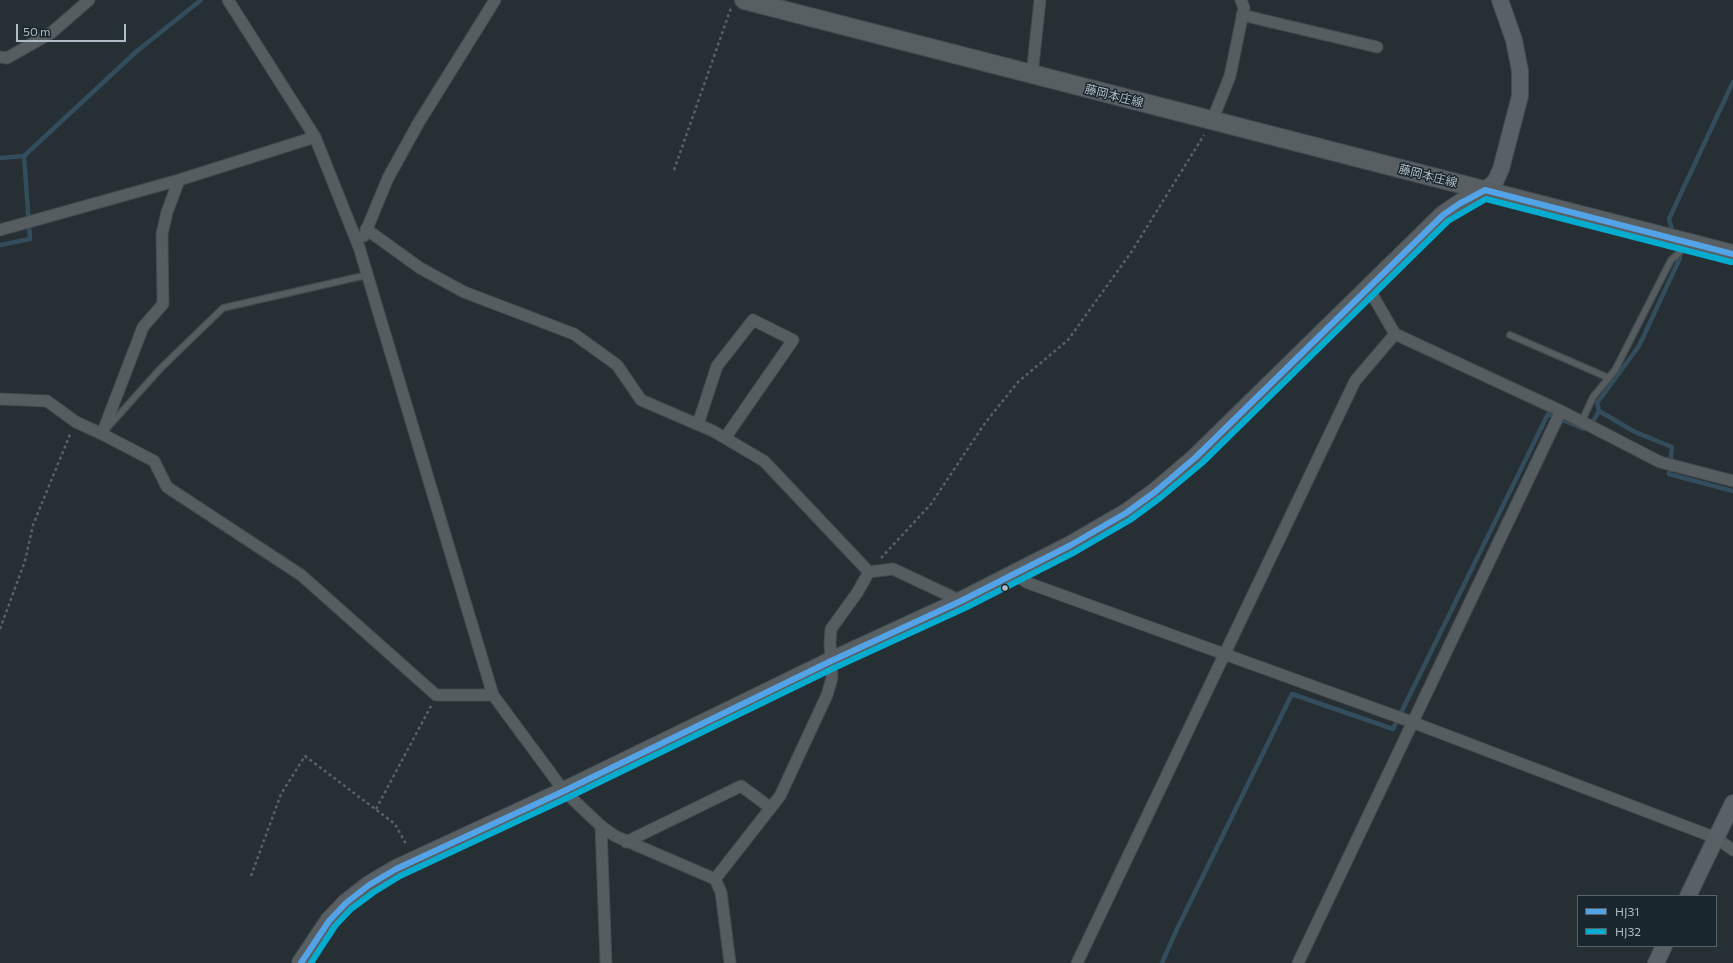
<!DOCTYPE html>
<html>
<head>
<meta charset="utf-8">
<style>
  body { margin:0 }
  #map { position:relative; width:1733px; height:963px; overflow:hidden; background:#262f33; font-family:Commissioner,sans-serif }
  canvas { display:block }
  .legend { position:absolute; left:1577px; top:895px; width:140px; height:52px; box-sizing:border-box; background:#1a262d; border:1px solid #56626a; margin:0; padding:5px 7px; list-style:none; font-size:12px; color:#afbcc5 }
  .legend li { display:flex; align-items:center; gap:8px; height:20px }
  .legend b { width:20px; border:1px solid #56626a }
  .scale { position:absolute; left:16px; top:24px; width:110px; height:18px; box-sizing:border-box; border:2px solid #afbcc5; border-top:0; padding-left:5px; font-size:12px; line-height:14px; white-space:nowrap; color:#afbcc5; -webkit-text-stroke:3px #1a262d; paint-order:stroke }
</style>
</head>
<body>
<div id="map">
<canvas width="1733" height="963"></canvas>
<ul class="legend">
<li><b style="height:5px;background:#53a3e8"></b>HJ31</li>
<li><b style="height:5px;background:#06acd0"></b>HJ32</li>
</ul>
<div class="scale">50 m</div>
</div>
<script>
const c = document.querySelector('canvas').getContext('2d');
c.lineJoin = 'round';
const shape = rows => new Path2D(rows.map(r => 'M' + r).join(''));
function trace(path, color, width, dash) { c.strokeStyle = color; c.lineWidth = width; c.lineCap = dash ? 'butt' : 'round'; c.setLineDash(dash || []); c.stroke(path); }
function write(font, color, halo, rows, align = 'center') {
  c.font = font + ' Commissioner,"Noto Sans JP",sans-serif'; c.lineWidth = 3; c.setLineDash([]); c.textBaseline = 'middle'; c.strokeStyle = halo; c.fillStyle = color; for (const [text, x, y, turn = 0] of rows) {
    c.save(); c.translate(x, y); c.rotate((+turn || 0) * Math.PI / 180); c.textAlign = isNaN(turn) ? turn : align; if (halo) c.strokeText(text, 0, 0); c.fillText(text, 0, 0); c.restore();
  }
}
trace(shape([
  [0,158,24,156,137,51,201,0],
  [1673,233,1669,219,1733,82],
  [0,245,30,239,24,156],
  [1599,411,1635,432,1672,447,1669,474,1733,491],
  [1591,425,1599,411,1597,403,1639,346,1680,258,1676,244],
  [1162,963,1177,929,1292,694,1393,729,1548,414,1584,429]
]), '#334d5c', 4.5);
const lane = shape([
  [1510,335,1609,378],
  [1582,421,1593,397,1615,370,1671,260,1680,252,1682,244],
  [108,427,160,369,223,308,367,275]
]);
const street = shape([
  [228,0,315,137,359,247,493,695,564,791,601,826,615,836,715,879,721,892,730,963],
  [1242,15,1377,47],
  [0,57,7,58,51,33,89,0],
  [1032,75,1040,0],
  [1212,121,1230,76,1244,8,1241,0],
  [366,229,420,268,464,292,574,334,617,365,641,400,713,431,764,461,869,572,893,569,961,601],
  [0,230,179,180,315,137],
  [364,236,388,178,419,122,495,0],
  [1395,334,1561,411,1660,462,1733,481],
  [0,399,47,401,76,422,102,434,154,461,167,487,301,575,436,695,493,695],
  [698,424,717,366,753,320,793,340,725,438],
  [102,434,143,327,163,304,162,234,167,212,179,180],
  [1015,575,1028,583,1412,722,1716,838,1733,850],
  [601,826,606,963],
  [626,842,741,786,771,808],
  [715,879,780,796,827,695,832,678,830,642,831,629,857,593,869,572],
  [1077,963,1355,381,1395,334,1369,289],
  [1298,963,1561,411]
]);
const secondary = shape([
  [1485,190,1495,182,1501,169,1520,96,1520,71,1514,40,1500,0],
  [1688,896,1733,803],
  [1656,963,1664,946]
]);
const primary = shape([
  [744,0,1733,254],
  [301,963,329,921,346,903,369,885,396,869,564,791,831,661,961,601,1071,545,1126,513,1155,492,1196,457,1443,215,1459,204,1485,190]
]);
trace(lane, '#444a4e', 8);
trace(street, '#444a4e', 13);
trace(secondary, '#444a4e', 18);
trace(primary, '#434b50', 20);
trace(shape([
  [674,170,731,8],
  [881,558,931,504,985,423,1018,382,1068,340,1132,251,1204,135],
  [0,629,25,561,33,525,71,432],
  [376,809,431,706],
  [251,876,281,794,305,756,395,824,407,846]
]), '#596165', 2.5, [3, 3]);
trace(lane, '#565d61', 5.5);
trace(street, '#565d61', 11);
trace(secondary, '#5a6166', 16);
trace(primary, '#585f63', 18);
trace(shape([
  [301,963,329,921,346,903,369,885,396,869,564,791,831,661,961,601,1071,545,1126,513,1155,492,1196,457,1443,215,1459,204,1485,190,1733,254]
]), '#53a3e8', 6);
trace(shape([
  [311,963,335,926,351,909,374,892,400,876,567,798,834,668,965,608,1075,552,1130,520,1160,498,1202,463,1448,221,1486,199,1731,262]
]), '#06acd0', 6);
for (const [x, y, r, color] of [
  [1005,588,3.5,"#afbcc5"]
]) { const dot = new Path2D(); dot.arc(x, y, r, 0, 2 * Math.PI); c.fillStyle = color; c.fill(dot); trace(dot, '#1a262d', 1.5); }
write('12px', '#afbcc5', '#1a262d', [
  ["藤岡本庄線",1114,96,14],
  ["藤岡本庄線",1428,176,14]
]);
</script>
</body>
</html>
